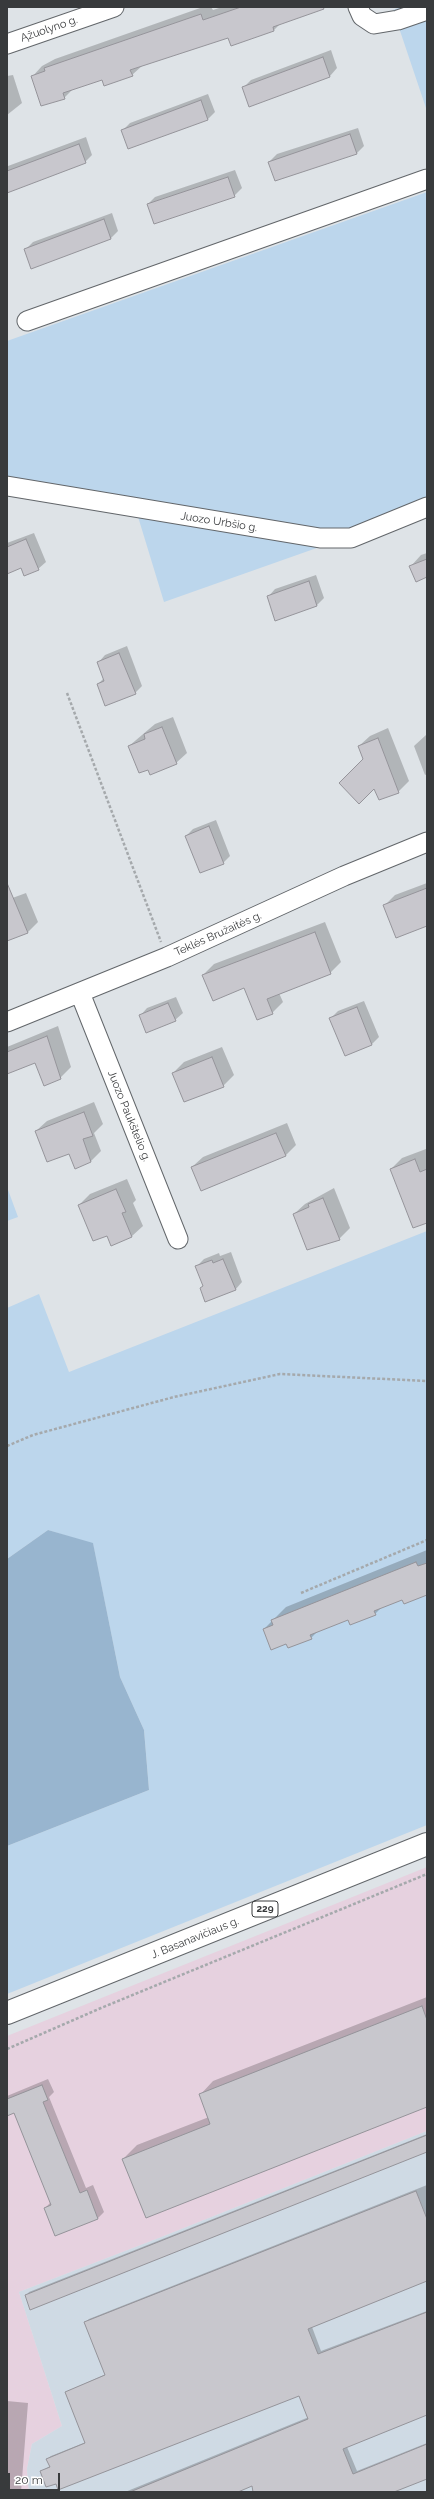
<!DOCTYPE html>
<html>
<head>
<meta charset="utf-8">
<style>
  body { margin:0 }
  #map { position:relative; width:434px; height:2499px; overflow:hidden; background:#dee3e7; font-family:Raleway,sans-serif }
  canvas { display:block }
  .frame { position:absolute; inset:0; border:8px solid #383a3c; pointer-events:none }
  .scale { position:absolute; left:8px; top:2473px; width:52px; height:18px; box-sizing:border-box; border:2px solid #383a3c; border-top:0; padding-left:5px; font-size:12px; line-height:14px; white-space:nowrap; color:#383a3c; -webkit-text-stroke:3px #fff; paint-order:stroke }
</style>
</head>
<body>
<div id="map">
<canvas width="434" height="2499"></canvas>
<div class="frame"></div>
<div class="scale">20 m</div>
</div>
<script>
const c = document.querySelector('canvas').getContext('2d');
c.lineJoin = 'round';
function fill(path, color) { c.fillStyle = color; c.fill(path, 'evenodd'); }
const shape = rows => new Path2D(rows.map(r => 'M' + r).join(''));
function trace(path, color, width, dash) { c.strokeStyle = color; c.lineWidth = width; c.lineCap = dash ? 'butt' : 'round'; c.setLineDash(dash || []); c.stroke(path); }
function write(font, color, halo, rows, align = 'center') {
  c.font = font + ' Raleway,sans-serif'; c.lineWidth = 3; c.setLineDash([]); c.textBaseline = 'middle'; c.strokeStyle = halo; c.fillStyle = color; for (const [text, x, y, turn = 0] of rows) {
    c.save(); c.translate(x, y); c.rotate((+turn || 0) * Math.PI / 180); c.textAlign = isNaN(turn) ? turn : align; if (halo) c.strokeText(text, 0, 0); c.fillText(text, 0, 0); c.restore();
  }
}
fill(shape([
  [427,1867,427,2131,159,2238,19,2292,62,2426,32,2444,27,2469,29,2492,7,2492,7,2036]
]), '#e6d1df');
fill(shape([
  [427,2131,427,2492,29,2492,27,2469,32,2444,62,2426,19,2292,159,2238]
]), '#cfdae4');
fill(shape([
  [401,7,427,7,427,111,393,10],
  [427,192,427,509,164,602,132,497,7,476,7,341],
  [7,1187,18,1217,7,1221],
  [427,1231,427,1825,7,1994,7,1846,149,1790,144,1730,120,1677,93,1544,48,1530,7,1559,7,1308,39,1294,69,1372]
]), '#bcd6ec');
fill(shape([
  [48,1530,93,1543,120,1677,144,1730,149,1790,7,1846,7,1559]
]), '#98b5cf');
fill(shape([
  [203,7,211,7,213,10,222,7,326,7,281,23,274,30,229,37,143,65,132,75,102,79,73,89,64,98,32,77,42,66,55,59],
  [331,50,337,68,330,76,250,106,243,88,251,80],
  [13,75,22,103,7,115,7,76],
  [208,94,215,112,208,119,123,130,130,123],
  [358,128,364,146,357,153,276,180,269,162,277,154],
  [86,137,92,155,85,162,7,192,8,166],
  [235,170,242,188,234,196,148,204,155,197],
  [112,213,118,231,111,238,32,267,26,249,33,242],
  [34,533,46,562,38,569,22,567,7,573,7,543],
  [427,553,427,576,411,566,421,555],
  [316,575,324,598,317,605,276,620,268,597,275,589],
  [127,646,142,686,135,693,98,684,104,678,98,663,105,655],
  [173,717,187,753,176,763,148,768,129,746,155,724],
  [388,728,409,781,398,792,375,787,359,746,370,736],
  [427,730,427,774,425,775,414,746,426,735],
  [216,820,230,856,223,863,186,836,193,829],
  [427,883,427,925,385,905,395,895],
  [26,893,38,922,27,933,7,940,7,900],
  [325,922,341,962,330,973,279,993,283,1002,272,1013,245,987,203,975,214,964],
  [176,997,183,1013,175,1020,140,1016,147,1008],
  [364,1001,379,1037,372,1044,330,1019,338,1011],
  [58,1026,71,1067,60,1078,35,1062,7,1073,7,1047],
  [222,1047,234,1075,223,1086,173,1073,184,1062],
  [94,1102,103,1124,94,1133,101,1151,91,1161,70,1152,36,1131,47,1121],
  [287,1123,296,1145,285,1156,192,1167,203,1157],
  [426,1149,427,1152,427,1222,391,1169,402,1158],
  [127,1179,136,1200,133,1203,143,1226,132,1236,111,1245,107,1234,79,1205,90,1194],
  [334,1188,350,1228,339,1239,294,1214,305,1204],
  [231,1252,242,1282,235,1290,204,1285,197,1266,204,1259,219,1253,220,1256],
  [427,1550,427,1593,403,1599,383,1606,375,1614,349,1619,319,1630,311,1638,287,1643,264,1629,286,1607],
  [427,1997,427,2106,123,2159,137,2145,209,2117,200,2095,213,2081],
  [48,2079,54,2092,49,2097,86,2188,93,2185,104,2212,98,2218,56,2235,45,2208,51,2202,14,2112,7,2115,7,2096],
  [427,2134,427,2151,26,2296,29,2292],
  [427,2185,427,2280,312,2327,321,2351,427,2311,427,2414,347,2447,357,2471,427,2443,427,2478,392,2492,303,2492,303,2464,235,2492,125,2492,309,2417,300,2395,56,2482,41,2471,50,2466,47,2459,51,2456,86,2442,66,2392,106,2374,85,2323,89,2319],
  [7,2401,28,2403,21,2492,7,2492]
]), '#0003');
const building = shape([
  [241,7,323,7,324,9,273,27,274,31,231,46,228,38,130,70,133,76,104,86,102,80,63,93,65,99,41,106,31,76,45,71,44,68,201,14,203,20,241,7],
  [323,57,330,77,249,107,242,87,323,57],
  [201,100,208,120,128,149,121,130,201,100],
  [350,134,357,154,275,181,268,162,350,134],
  [79,144,86,163,7,193,7,171,79,144],
  [228,177,235,197,154,224,147,204,228,177],
  [104,219,111,239,31,269,24,249,104,219],
  [26,539,39,570,24,576,21,568,7,574,7,547,26,539],
  [427,559,427,577,416,582,409,566,427,559],
  [309,581,317,606,275,621,267,596,309,581],
  [119,653,136,694,105,706,97,684,104,681,97,662,119,653],
  [162,727,177,764,150,775,148,770,139,773,128,746,145,739,144,734,162,727],
  [378,738,399,793,379,800,374,789,359,804,339,783,363,759,358,746,378,738],
  [209,826,224,864,200,873,185,836,209,826],
  [7,883,28,933,7,941,7,883],
  [427,888,427,926,396,938,383,905,427,888],
  [315,932,331,974,267,999,273,1014,257,1020,244,988,213,1001,202,975,315,932],
  [168,1003,176,1021,146,1033,139,1015,168,1003],
  [357,1007,372,1045,345,1056,329,1018,357,1007],
  [47,1036,61,1079,44,1086,35,1063,7,1074,7,1052,47,1036],
  [212,1057,224,1087,184,1102,172,1073,212,1057],
  [84,1112,93,1136,83,1139,91,1162,75,1169,69,1154,47,1162,35,1131,84,1112],
  [276,1133,286,1156,201,1191,191,1167,276,1133],
  [415,1159,420,1172,427,1169,427,1223,413,1228,390,1169,415,1159],
  [116,1189,126,1212,122,1213,132,1237,111,1246,107,1236,93,1241,78,1205,116,1189],
  [323,1198,340,1240,307,1250,293,1214,309,1207,308,1204,323,1198],
  [223,1259,236,1290,205,1302,200,1288,203,1286,195,1266,212,1260,213,1263,223,1259],
  [416,1562,418,1566,427,1563,427,1595,404,1604,402,1600,374,1611,376,1615,350,1625,348,1620,310,1635,312,1639,288,1648,286,1644,271,1650,263,1629,273,1625,271,1620,416,1562],
  [422,2006,427,2020,427,2107,146,2218,122,2159,210,2124,199,2094,422,2006],
  [42,2085,48,2100,43,2102,80,2193,87,2190,98,2219,55,2236,44,2208,51,2205,14,2113,7,2116,7,2099,42,2085],
  [427,2135,427,2152,30,2310,25,2295,427,2135],
  [416,2191,427,2219,427,2281,308,2329,318,2354,427,2312,427,2415,343,2449,353,2474,427,2444,427,2479,394,2492,253,2492,252,2486,238,2492,130,2492,308,2419,299,2396,58,2490,56,2484,46,2487,40,2471,50,2467,46,2459,85,2443,65,2392,105,2375,84,2322,416,2191]
]);
fill(building, '#c8c7cd');
trace(building, '#95949a', 1);
const street = shape([
  [358,7,362,16,374,24,398,20,427,10],
  [7,44,114,7],
  [27,321,427,179],
  [7,486,320,538,351,538,427,507],
  [80,993,178,1239],
  [7,1022,167,957,344,876,427,842]
]);
const primary = shape([
  [7,2013,427,1844]
]);
trace(street, '#62666a', 21);
trace(primary, '#62666a', 24);
trace(shape([
  [67,693,161,942],
  [7,1446,33,1435,174,1397,280,1374,427,1381],
  [301,1593,427,1540],
  [7,2049,101,2008,427,1874]
]), '#a5a9ac', 2.5, [3, 2]);
trace(street, '#fff', 19);
trace(primary, '#fff', 22);
for (const [x, y, w] of [
  [265,1909,26]
]) { const box = new Path2D(); box.roundRect(x - w / 2, y - 8, w, 16, 3); c.fillStyle = '#fff'; c.fill(box); trace(box, '#383a3c', 1); }
write('bold 10px', '#383a3c', null, [
  ["229",265,1909]
]);
write('11px', '#383a3c', '#fff', [
  ["Ąžuolyno g.",49,29,-19],
  ["Juozo Urbšio g.",219,522,9],
  ["Teklės Bružaitės g.",218,934,-24],
  ["Juozo Paukštelio g.",129,1116,68],
  ["J. Basanavičiaus g.",195,1938,-22]
]);
</script>
</body>
</html>
